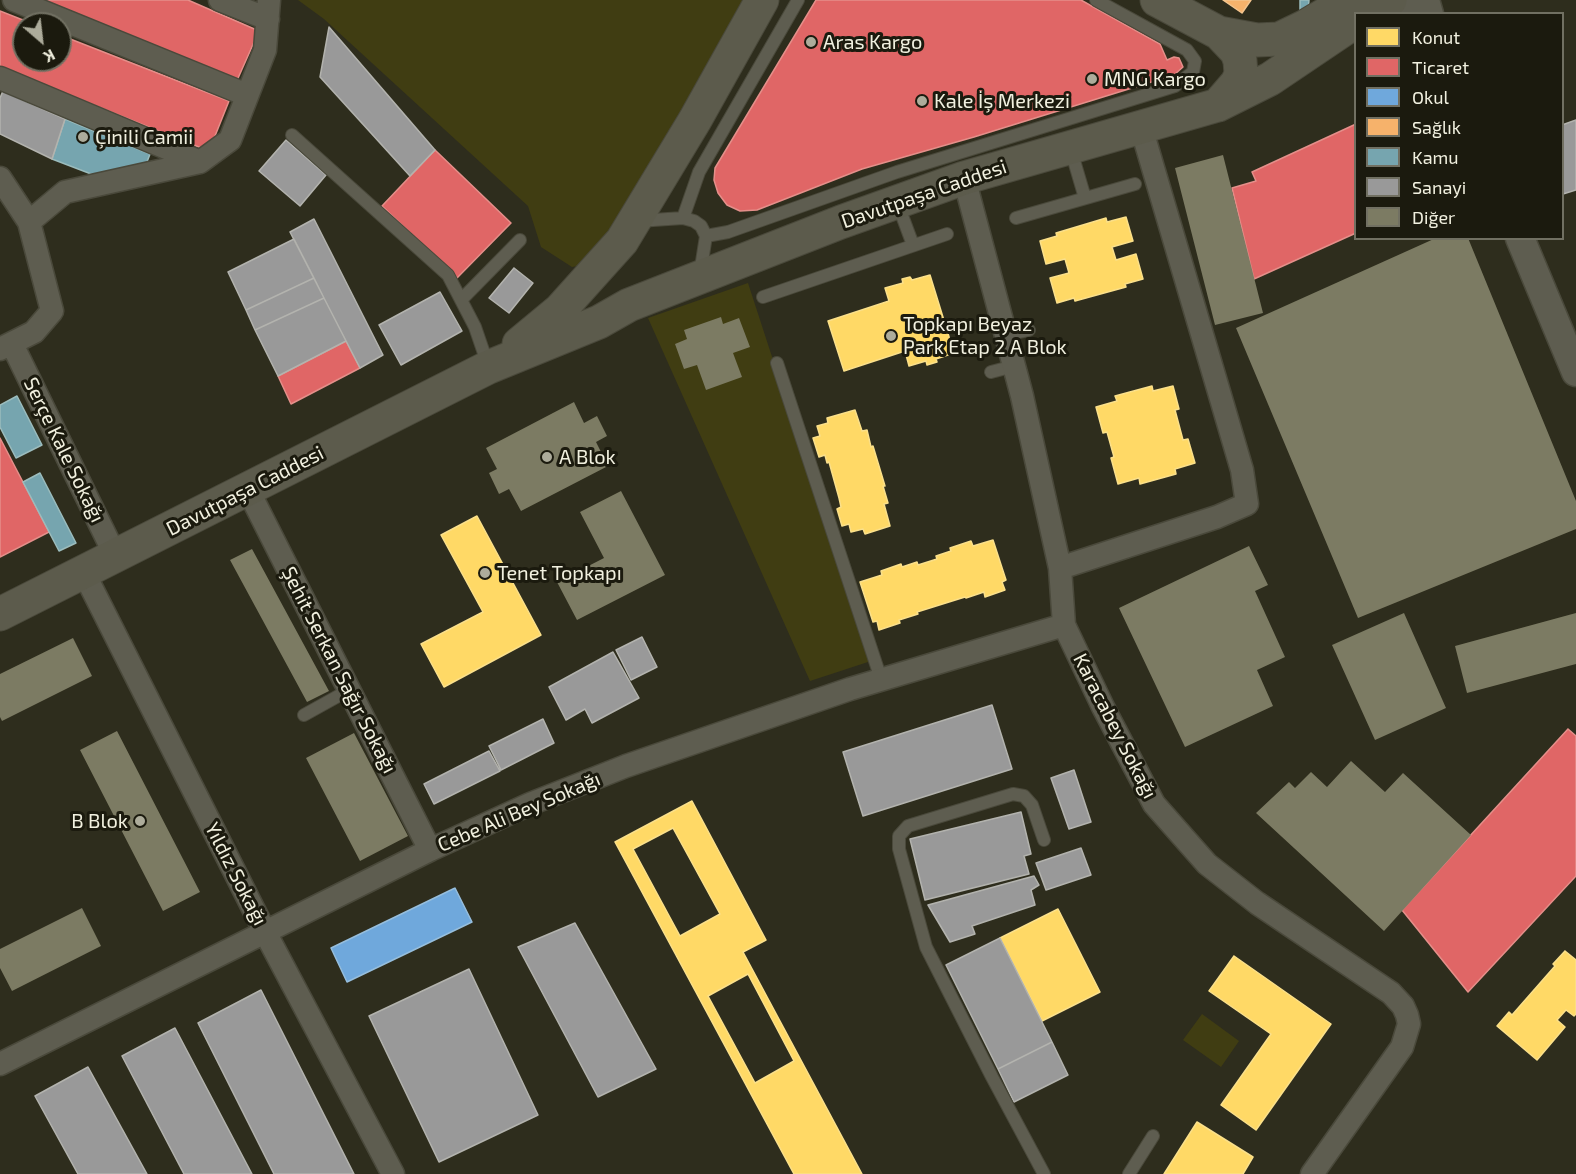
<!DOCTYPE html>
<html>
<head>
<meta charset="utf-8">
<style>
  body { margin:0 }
  #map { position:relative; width:1576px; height:1174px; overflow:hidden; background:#2e2d1d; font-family:"Exo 2",sans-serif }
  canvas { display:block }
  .legend { position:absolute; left:1354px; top:12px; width:210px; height:228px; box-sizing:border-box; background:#1b1a0e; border:2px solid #717062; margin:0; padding:8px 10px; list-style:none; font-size:18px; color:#f1f0df }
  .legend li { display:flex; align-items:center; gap:12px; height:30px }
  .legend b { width:30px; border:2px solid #717062 }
  .north { position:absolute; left:12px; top:12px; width:60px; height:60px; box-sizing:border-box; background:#1b1a0e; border:2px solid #717062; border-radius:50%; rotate:152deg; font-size:16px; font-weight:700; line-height:24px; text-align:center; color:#f1f0df }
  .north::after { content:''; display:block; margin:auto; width:21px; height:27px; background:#adac9b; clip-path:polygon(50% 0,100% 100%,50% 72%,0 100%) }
</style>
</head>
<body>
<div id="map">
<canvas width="1576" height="1174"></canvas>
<ul class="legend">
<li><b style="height:16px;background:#ffd966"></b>Konut</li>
<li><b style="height:16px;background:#e06666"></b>Ticaret</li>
<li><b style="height:16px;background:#6fa8dc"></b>Okul</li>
<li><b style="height:16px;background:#f6b26b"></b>Sağlık</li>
<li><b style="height:16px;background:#76a5af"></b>Kamu</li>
<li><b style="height:16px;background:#999"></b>Sanayi</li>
<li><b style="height:16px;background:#7c7b63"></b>Diğer</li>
</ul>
<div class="north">K</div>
</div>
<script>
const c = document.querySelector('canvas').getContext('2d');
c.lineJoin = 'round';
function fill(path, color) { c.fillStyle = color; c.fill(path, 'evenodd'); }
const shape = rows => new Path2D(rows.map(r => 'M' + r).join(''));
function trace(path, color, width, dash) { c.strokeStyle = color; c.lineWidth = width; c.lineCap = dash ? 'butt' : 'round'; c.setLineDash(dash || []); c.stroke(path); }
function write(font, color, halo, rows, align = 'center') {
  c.font = font + ' "Exo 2",sans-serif'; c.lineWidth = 6; c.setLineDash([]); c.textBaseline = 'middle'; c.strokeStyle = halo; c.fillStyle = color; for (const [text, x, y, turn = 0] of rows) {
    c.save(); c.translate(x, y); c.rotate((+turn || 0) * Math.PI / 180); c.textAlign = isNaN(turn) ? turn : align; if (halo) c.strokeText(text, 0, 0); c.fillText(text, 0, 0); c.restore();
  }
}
fill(shape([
  [298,0,752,0,594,263,572,267,541,247,528,206,324,19],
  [748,283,871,661,810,681,648,318],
  [1202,1014,1239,1041,1221,1067,1183,1040]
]), '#403d12');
const homes = shape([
  [1126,217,1133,241,1112,247,1116,260,1136,254,1143,279,1125,284,1126,287,1075,301,1074,298,1057,303,1050,278,1069,273,1065,259,1046,264,1040,241,1057,236,1056,233,1106,218,1107,222,1126,217],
  [930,275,954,353,936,359,937,362,927,365,926,361,909,366,905,351,844,371,828,321,889,301,885,288,903,283,902,279,910,277,912,280,930,275],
  [1152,386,1153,391,1173,386,1179,409,1175,410,1183,440,1188,439,1195,463,1175,469,1176,474,1140,484,1139,478,1118,484,1111,458,1114,457,1107,432,1103,433,1096,407,1117,401,1115,396,1152,386],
  [855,410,862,431,867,430,871,447,873,446,885,486,883,486,888,503,884,504,890,526,865,534,863,529,851,532,849,524,842,526,837,509,841,507,839,498,829,462,827,463,825,455,819,457,813,438,820,436,817,426,828,423,827,418,855,410],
  [477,516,541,635,444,687,421,644,483,612,441,535,477,516],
  [993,540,1006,580,1002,582,1005,590,985,597,984,592,966,598,965,597,917,612,918,614,899,620,900,623,879,630,877,621,873,622,860,582,882,575,881,571,901,564,902,567,917,562,918,565,937,559,936,556,951,551,950,548,971,541,973,546,993,540],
  [692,801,766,940,743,952,862,1174,794,1174,615,842,692,801],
  [673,828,720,914,680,936,633,849,673,828],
  [1058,909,1100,992,1042,1021,1000,938,1058,909],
  [1565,951,1576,960,1576,1014,1574,1016,1566,1010,1557,1020,1565,1027,1537,1060,1497,1026,1509,1012,1512,1015,1555,966,1553,964,1565,951],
  [1234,956,1331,1024,1256,1130,1221,1105,1271,1034,1209,991,1234,956],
  [748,974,794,1061,755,1083,708,996,748,974],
  [1197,1122,1253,1157,1243,1174,1164,1174,1197,1122]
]);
fill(homes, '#ffd966');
trace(homes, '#fbe08a', 1.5);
const shops = shape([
  [38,0,188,0,259,31,235,85,38,0],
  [816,0,1081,0,1160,44,1167,60,1174,57,1179,58,1183,67,1174,75,974,137,862,169,757,210,740,211,727,205,718,193,714,180,715,168,816,0],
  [0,11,33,24,24,24,24,60,60,60,60,35,229,101,209,151,0,68,0,11],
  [1356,124,1356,233,1254,279,1232,188,1256,181,1252,172,1356,124],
  [435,150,511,223,457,278,382,206,435,150],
  [346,341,360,368,291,404,278,376,346,341],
  [0,438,49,532,0,557,0,438],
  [1568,729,1576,736,1576,876,1468,992,1402,910,1568,729]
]);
fill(shops, '#e06666');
trace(shops, '#e58f8a', 1.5);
const schools = shape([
  [455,888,472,922,347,982,331,948,455,888]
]);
fill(schools, '#6fa8dc');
trace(schools, '#96bedd', 1.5);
const health = shape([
  [1223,0,1251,0,1242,13,1223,0]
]);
fill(health, '#f6b26b');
trace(health, '#f4c58e', 1.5);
const public = shape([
  [1300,0,1309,0,1308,12,1300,12,1300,0],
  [65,119,150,154,144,170,99,177,52,159,65,119],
  [17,396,42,445,16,458,0,427,0,405,17,396],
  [40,473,76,543,59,551,23,482,40,473]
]);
fill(public, '#76a5af');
trace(public, '#9bbcbd', 1.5);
const industry = shape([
  [329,27,435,150,410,176,320,77,329,27],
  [3,91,65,119,52,159,0,134,0,98,3,91],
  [1576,120,1576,190,1563,194,1562,125,1576,120],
  [286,140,326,175,300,206,259,171,286,140],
  [314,219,383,355,360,368,290,232,314,219],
  [294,239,314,278,246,310,228,272,294,239],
  [514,268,533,283,509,313,489,298,514,268],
  [314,278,324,298,255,330,246,310,314,278],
  [440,292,462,331,401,365,379,325,440,292],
  [324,298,346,341,278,376,255,330,324,298],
  [642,637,657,667,631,680,616,650,642,637],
  [613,652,639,698,592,723,585,709,566,720,549,687,613,652],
  [992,705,1012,769,863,816,843,752,992,705],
  [543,719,554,743,501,770,489,746,543,719],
  [489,751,500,771,434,804,424,784,489,751],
  [1074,770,1091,822,1069,829,1051,778,1074,770],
  [1021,812,1031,854,1024,856,1029,874,925,900,910,839,1021,812],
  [1081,848,1091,875,1046,890,1036,863,1081,848],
  [1034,876,1039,885,1031,890,1035,905,972,926,975,934,950,942,928,905,1034,876],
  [575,923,656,1069,598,1097,518,947,575,923],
  [1000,938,1052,1042,998,1069,946,965,1000,938],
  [469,969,538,1115,439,1162,369,1016,469,969],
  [261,990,354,1174,274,1174,198,1023,261,990],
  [175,1028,252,1174,184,1174,122,1056,175,1028],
  [1052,1042,1068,1075,1014,1102,998,1069,1052,1042],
  [88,1067,147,1174,78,1174,35,1096,88,1067]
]);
fill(industry, '#999');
trace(industry, '#b3b3ae', 1.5);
fill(shape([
  [1223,155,1263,313,1215,325,1175,168],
  [1436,238,1468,238,1576,501,1576,529,1358,618,1236,328],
  [721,317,723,324,739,318,750,347,733,353,742,377,706,390,697,365,684,369,675,344,687,339,684,330],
  [574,402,584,423,597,416,607,436,596,442,608,466,521,511,509,489,499,494,489,473,497,469,486,448],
  [621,491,665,575,577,620,557,582,604,558,580,512],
  [1249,546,1268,585,1255,591,1285,657,1257,670,1273,706,1185,747,1119,608],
  [252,549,329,691,307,702,230,560],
  [1404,613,1446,708,1375,740,1332,645],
  [1576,613,1576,664,1467,693,1455,646],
  [73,638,92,676,2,721,0,717,0,674],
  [117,731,200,892,163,911,80,750],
  [354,733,408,836,360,861,306,758],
  [1351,761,1385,792,1403,773,1471,835,1384,931,1256,813,1289,782,1295,788,1311,772,1327,787],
  [82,908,101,946,12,991,0,968,0,949]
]), '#7c7b63');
const service = shape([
  [292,135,448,275,475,327,488,365],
  [1070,147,1085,198],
  [897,202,913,245],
  [683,218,699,172,798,0],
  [1016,218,1135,184],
  [638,221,683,218,694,221,701,226,706,236,700,274],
  [706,236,728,232,897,172,1175,86,1193,72,1195,61,1187,50,1096,0],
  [763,297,947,234],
  [462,299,520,240],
  [1005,335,1029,330],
  [777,363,881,679],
  [991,372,1014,366],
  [304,715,349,690],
  [1044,840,1032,805,1024,796,1013,794,908,826,899,836,899,849,926,947,992,1077,1044,1174],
  [1129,1174,1153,1136]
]);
const minor = shape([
  [14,0,247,95],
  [220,0,268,19],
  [0,78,200,162],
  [0,178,29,222,52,311,34,332,0,349],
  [964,178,1022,396,1060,568,1064,625,1103,707,1154,804,1207,864,1257,903,1391,993,1403,1006,1407,1015,1409,1024,1402,1047,1312,1174],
  [29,222,65,192,200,162,230,140,265,50,269,0],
  [12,344,115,555],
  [248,490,430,850],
  [1060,568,1217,517,1247,504,1242,470,1141,127],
  [83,571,265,932,393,1174],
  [0,1064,430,850,530,804,626,766,850,689,1064,625]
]);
const tertiary = shape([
  [1398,0,1408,14],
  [1425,0,1429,14],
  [1520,238,1576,372]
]);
const primary = shape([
  [1157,0,1219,33,1257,40,1279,39,1306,26,1349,0],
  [1368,14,1390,0],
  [1218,105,1237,83,1241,74,1240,61,1237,52,1219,33],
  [519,344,560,310,622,241,695,120,762,0],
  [0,614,489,367,599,322,629,305,841,222,964,178,1218,105,1270,79,1356,21]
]);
trace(service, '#4a493b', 14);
trace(minor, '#4a493b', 25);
trace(tertiary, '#4a493b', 31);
trace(primary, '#4a493b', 35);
trace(service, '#5e5d50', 12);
trace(minor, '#5e5d50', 22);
trace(tertiary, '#5e5d50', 28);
trace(primary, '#5c5b4c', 33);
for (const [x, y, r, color] of [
  [811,42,6,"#adac9b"],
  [1092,79,6,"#adac9b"],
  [922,101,6,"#adac9b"],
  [83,137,6,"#adac9b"],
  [891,336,6,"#adac9b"],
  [547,457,6,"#adac9b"],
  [485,573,6,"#adac9b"],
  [140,821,6,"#adac9b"]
]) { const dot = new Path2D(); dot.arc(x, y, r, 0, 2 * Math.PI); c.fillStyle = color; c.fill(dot); trace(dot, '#1b1a0e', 2); }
write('20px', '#f1f0df', '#1b1a0e', [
  ["Aras Kargo",823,42],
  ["MNG Kargo",1104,79],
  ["Kale İş Merkezi",934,101],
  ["Çinili Camii",95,137],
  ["Topkapı Beyaz",903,324],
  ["Park Etap 2 A Blok",903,347],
  ["A Blok",559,457],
  ["Tenet Topkapı",497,573],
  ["B Blok",128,821,"right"]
], 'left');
write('20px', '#f1f0df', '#1b1a0e', [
  ["Davutpaşa Caddesi",924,194,-19],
  ["Serçe Kale Sokağı",64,450,64],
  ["Davutpaşa Caddesi",245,491,-27],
  ["Şehit Serkan Sağır Sokağı",339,670,63],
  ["Karacabey Sokağı",1115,726,63],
  ["Cebe Ali Bey Sokağı",519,812,-23],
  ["Yıldız Sokağı",236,874,63]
]);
</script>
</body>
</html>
